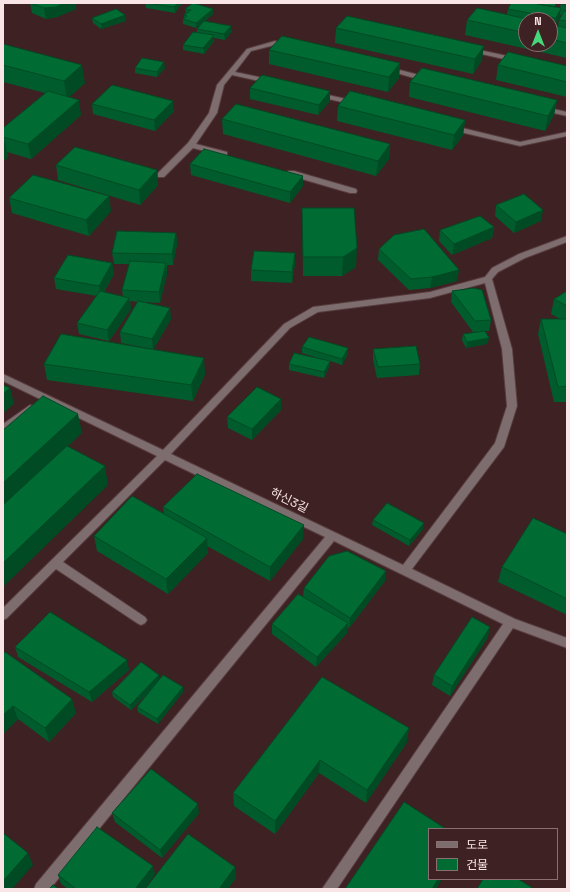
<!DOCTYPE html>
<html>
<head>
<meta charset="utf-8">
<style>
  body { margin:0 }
  #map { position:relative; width:570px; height:892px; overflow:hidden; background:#3e2123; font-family:"Space Grotesk","Noto Sans KR",sans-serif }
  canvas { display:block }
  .frame { position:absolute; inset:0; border:4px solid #f9e5e5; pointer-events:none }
  .legend { position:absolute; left:428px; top:828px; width:130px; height:52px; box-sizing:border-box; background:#3e2123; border:1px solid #896f71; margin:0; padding:5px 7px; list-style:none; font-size:12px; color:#f9e5e5 }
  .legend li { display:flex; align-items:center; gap:8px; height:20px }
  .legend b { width:20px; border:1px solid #896f71 }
  .north { position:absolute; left:518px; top:12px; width:40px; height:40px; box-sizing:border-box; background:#3e2123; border:1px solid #896f71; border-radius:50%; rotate:0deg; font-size:11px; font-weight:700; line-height:16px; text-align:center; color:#f9e5e5 }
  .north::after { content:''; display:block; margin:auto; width:14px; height:18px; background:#45d77a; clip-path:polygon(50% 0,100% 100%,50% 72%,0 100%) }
</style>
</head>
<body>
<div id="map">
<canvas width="570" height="892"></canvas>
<div class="frame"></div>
<ul class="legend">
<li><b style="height:5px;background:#7d6d6e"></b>도로</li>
<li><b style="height:11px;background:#006b33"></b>건물</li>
</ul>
<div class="north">N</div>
</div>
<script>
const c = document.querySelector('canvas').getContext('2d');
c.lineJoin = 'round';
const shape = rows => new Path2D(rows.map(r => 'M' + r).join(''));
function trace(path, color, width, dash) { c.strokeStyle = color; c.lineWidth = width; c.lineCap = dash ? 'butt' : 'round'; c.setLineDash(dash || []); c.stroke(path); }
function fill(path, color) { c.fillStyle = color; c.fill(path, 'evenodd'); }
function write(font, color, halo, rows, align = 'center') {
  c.font = font + ' "Space Grotesk","Noto Sans KR",sans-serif'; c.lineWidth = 3; c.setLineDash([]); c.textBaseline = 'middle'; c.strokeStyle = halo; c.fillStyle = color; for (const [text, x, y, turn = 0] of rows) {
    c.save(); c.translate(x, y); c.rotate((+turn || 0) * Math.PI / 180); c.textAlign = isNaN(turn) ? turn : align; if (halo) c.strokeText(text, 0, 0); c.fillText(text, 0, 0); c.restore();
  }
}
const minor = shape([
  [275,41,291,46,288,48,275,45,251,51,235,72,273,80,273,84,232,75,224,85,217,113,196,144,227,152,227,156,224,156,193,148,164,177,158,177,158,173,188,143,209,113,217,85,247,49,275,41],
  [470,48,517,58,520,60,517,62,468,51,468,49,470,48],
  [388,67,431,78,432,80,428,82,386,70,385,69,388,67],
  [315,92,355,101,359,103,355,105,315,96,315,92],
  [540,106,567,112,567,116,540,110,540,106],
  [447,125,450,125,520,142,567,132,567,136,520,146,447,129,447,125],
  [288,171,294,171,356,189,357,191,356,193,350,193,288,175,288,171],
  [567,236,567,242,525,258,498,272,492,279,512,349,517,406,504,447,412,569,515,619,567,638,567,648,513,628,337,889,322,889,503,624,334,541,50,889,34,889,36,884,325,537,165,460,63,562,145,617,147,620,145,623,141,625,137,623,56,569,7,618,3,620,3,608,157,456,3,381,3,374,163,450,284,324,313,307,430,292,485,277,492,268,519,254,567,236],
  [485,283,502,349,507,406,495,443,403,565,171,454,290,328,318,312,430,298,485,283],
  [30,405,33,406,35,408,33,410,3,433,3,424,30,405]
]);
trace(minor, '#583c3e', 2);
fill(minor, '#7d6d6e');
fill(shape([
  [30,3,75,3,76,9,57,17,46,19,32,13],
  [145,3,182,3,175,13,146,8],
  [561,3,567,3,567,58,465,35,467,20,507,14,508,9,555,7,560,8],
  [560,15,562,15,559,20,558,26,556,25],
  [526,20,550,20,550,44,526,44],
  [185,9,213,14,205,21,232,31,225,40,214,38,214,41,204,54,183,50,183,45,197,32,197,29,201,24,196,28,183,24,183,19,184,18,184,15,186,14],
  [92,18,126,21,101,29,93,23],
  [336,28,482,60,473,74,335,43],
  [3,44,85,83,69,97,81,115,31,159,7,152,8,157,3,161,3,128,45,93,3,82],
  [269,50,400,63,399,78,388,92,269,64],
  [498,65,567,66,567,97,496,80],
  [135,68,165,68,157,77,135,73],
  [410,82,557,100,554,115,545,131,409,97],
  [250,88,330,101,318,115,250,99],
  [92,104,174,111,155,131,93,114],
  [338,106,465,120,463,135,452,150,337,121],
  [222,119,390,144,389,159,376,176,223,134],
  [190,164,303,186,290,203,191,175],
  [56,165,158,185,140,205,58,180],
  [9,198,111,211,89,236,12,213],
  [496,205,541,221,514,233,495,216],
  [302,208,356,267,342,276,303,276],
  [494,227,492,238,452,255,439,241,440,230],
  [176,233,177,244,173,265,167,265,167,274,160,303,142,302,171,319,153,350,205,374,193,401,47,380,44,364,152,349,121,343,120,332,138,302,130,301,131,309,109,341,79,334,77,323,97,296,56,289,54,278,112,263,114,274,104,292,123,297,122,290,130,264,114,264,112,253],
  [379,249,457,281,430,288,409,290,378,260],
  [295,264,292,283,251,281,251,270],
  [452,291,491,320,489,331,485,331,489,338,487,344,466,348,462,340,463,334,480,332,473,332,451,302],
  [567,291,567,402,554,402,538,334,541,319,560,319,551,314,554,299],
  [302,347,348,354,342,365,330,361,329,367,324,378,289,370,289,364,328,361,302,353],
  [373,349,420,364,419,375,377,378,373,360],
  [281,399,281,410,252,440,228,428,227,417],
  [163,507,303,539,270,581,207,546,208,553,168,594,97,551,94,536,164,514],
  [373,520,423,529,409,546,372,525],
  [567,534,567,615,498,582,502,567],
  [385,581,349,628,347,627,347,633,316,667,272,634,272,624,303,597,304,588],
  [488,637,450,696,432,685,434,675],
  [15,647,129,670,92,702,18,657],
  [3,654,76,713,49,742,18,719,3,734],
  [322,677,407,742,366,803,319,773,275,834,234,806,233,793],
  [160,679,183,692,158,724,138,712,137,707,151,690,131,710,113,697,112,692],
  [112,813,199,813,162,858,115,822],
  [155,874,144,889,68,889,61,884,58,875]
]), '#005c2c');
fill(shape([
  [64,3,75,3,76,9,57,17,46,19,44,8],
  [178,3,182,3,175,13,174,7],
  [561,8,559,19,554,28,556,18],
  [213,9,213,14,196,28,196,23],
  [125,15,126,21,101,29,101,24],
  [231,26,232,31,225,40,224,34],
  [214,35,214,41,204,54,203,48],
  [484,46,482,60,473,74,475,59],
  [164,62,165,68,157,77,157,72],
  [400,63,399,78,388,92,389,77],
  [82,65,85,83,67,99,64,81],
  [330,91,330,101,318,115,319,105],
  [79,100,81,115,31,159,28,144],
  [557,100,554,115,545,131,548,116],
  [173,101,174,111,155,131,154,120],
  [465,120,463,135,452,150,454,135],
  [5,142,8,157,3,161,3,143],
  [390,144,389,159,376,176,378,161],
  [157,170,158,185,140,205,139,190],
  [303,176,303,186,290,203,290,192],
  [109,196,111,211,89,236,86,220],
  [543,210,541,221,514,233,516,222],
  [494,227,492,238,452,255,454,244],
  [176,233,177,244,173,265,172,254],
  [357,248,356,267,342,276,343,257],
  [295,253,295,264,292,283,292,272],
  [112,263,114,274,101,296,99,286],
  [166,263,167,274,160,303,159,292],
  [459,270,457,281,430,288,432,277],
  [129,298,131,309,109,341,107,330],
  [170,308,171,319,153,350,152,339],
  [489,338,487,344,466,348,467,342],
  [348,348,348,354,342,365,342,359],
  [204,358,205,374,193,401,191,385],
  [330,361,329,367,324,378,324,372],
  [10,388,14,404,3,413,3,394],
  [281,399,281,410,252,440,252,429],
  [78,414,82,433,3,506,3,483],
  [105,466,108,485,3,587,3,563],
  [424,523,423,529,409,546,410,540],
  [304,525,303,539,270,581,270,567],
  [207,538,208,553,168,594,166,579],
  [386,571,385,581,349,628,350,618],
  [348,623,347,633,316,667,317,657],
  [490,627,488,637,450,696,452,686],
  [127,660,129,670,92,702,89,692],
  [159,675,160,680,131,710,130,705],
  [183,687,183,692,158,724,157,719],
  [72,699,76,713,49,742,45,728],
  [13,706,18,719,3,734,3,715],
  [409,728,407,742,366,803,367,790],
  [320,760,319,773,275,834,275,821],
  [198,804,199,813,162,858,160,850],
  [28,853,33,865,12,889,3,889,3,881],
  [153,866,155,874,144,889,135,889],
  [235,867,236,878,228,889,219,889],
  [438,879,442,879,436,889,432,889]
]), '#004b24');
const building = shape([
  [30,3,64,3,56,7,44,8,30,3],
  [145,3,178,3,174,7,145,3],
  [193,3,213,9,196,23,183,19,187,16,184,15,191,10,185,9,193,3],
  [511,3,533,3,561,8,556,18,508,9,511,3],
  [537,3,556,3,555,7,537,4,537,3],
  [561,3,567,3,567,5,561,4,561,3],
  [477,8,532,20,526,20,526,33,467,20,477,8],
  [116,9,125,15,101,24,92,18,116,9],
  [564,11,567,11,567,21,559,20,564,11],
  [347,16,484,46,475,59,336,28,347,16],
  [204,21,231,26,224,34,197,29,204,21],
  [550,24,567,28,567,43,550,39,550,24],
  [193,32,214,35,203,48,183,45,193,32],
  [282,36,400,63,389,77,269,50,282,36],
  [3,44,82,65,64,81,3,65,3,44],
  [508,52,567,66,567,82,498,65,508,52],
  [142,58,164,62,157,72,135,68,142,58],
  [422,68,557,100,548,116,410,82,422,68],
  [262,75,330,91,319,105,250,88,262,75],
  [112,85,173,101,154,120,92,104,112,85],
  [48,91,79,100,28,144,3,137,3,128,48,91],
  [350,91,465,120,454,135,338,106,350,91],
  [236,104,390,144,378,161,222,119,236,104],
  [75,147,157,170,139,190,56,165,75,147],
  [204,149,303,176,290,192,190,164,204,149],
  [33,175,109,196,86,220,9,198,33,175],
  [524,194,543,210,516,222,496,205,524,194],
  [302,208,354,208,357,248,343,257,303,257,302,208],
  [480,216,494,227,454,244,440,230,480,216],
  [424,229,459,270,432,277,411,279,379,249,394,235,424,229],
  [117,231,176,233,172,254,112,253,117,231],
  [254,251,295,253,292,272,251,270,254,251],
  [68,255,112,263,99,286,54,278,68,255],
  [130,261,166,263,159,292,122,290,130,261],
  [474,288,482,290,491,320,475,321,452,291,474,288],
  [100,291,129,298,107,330,77,323,100,291],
  [567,291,567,306,554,299,567,291],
  [138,301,170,308,152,339,120,332,138,301],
  [541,319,567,319,567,386,558,387,541,319],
  [485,331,489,338,467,342,463,334,485,331],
  [61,334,204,358,191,385,44,364,61,334],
  [309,337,348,348,342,359,302,347,309,337],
  [416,346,420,364,378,367,373,349,416,346],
  [294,353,330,361,324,372,289,364,294,353],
  [3,385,10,388,3,394,3,385],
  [257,387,281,399,252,429,227,417,257,387],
  [43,396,78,414,3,483,3,430,43,396],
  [67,446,105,466,3,563,3,505,67,446],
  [197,474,304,525,270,567,163,507,197,474],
  [132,496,207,538,166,579,94,536,132,496],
  [387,503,424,523,410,540,373,520,387,503],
  [533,518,567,534,567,599,502,567,533,518],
  [347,551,386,571,350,618,304,588,329,556,347,551],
  [298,594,348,623,317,657,272,624,298,594],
  [50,612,127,660,89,692,15,647,50,612],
  [472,617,490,627,452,686,434,675,472,617],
  [5,652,72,699,45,728,13,706,3,715,3,654,5,652],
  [141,662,159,675,130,705,112,692,141,662],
  [163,675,183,687,157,719,137,707,163,675],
  [322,677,409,728,367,790,320,760,275,821,233,793,322,677],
  [151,769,198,804,160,850,112,813,151,769],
  [404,802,446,829,429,829,429,879,438,879,432,889,345,889,404,802],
  [97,827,153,866,135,889,76,889,58,875,97,827],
  [3,833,28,853,3,881,3,833],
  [188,834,235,867,219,889,145,889,188,834],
  [483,879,518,879,534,889,477,889,483,879],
  [53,885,59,889,49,889,53,885]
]);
fill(building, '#006b33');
trace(building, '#004b24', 1);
write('12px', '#f9e5e5', '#3e2123', [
  ["하신3길",289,501,26]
]);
</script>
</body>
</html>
